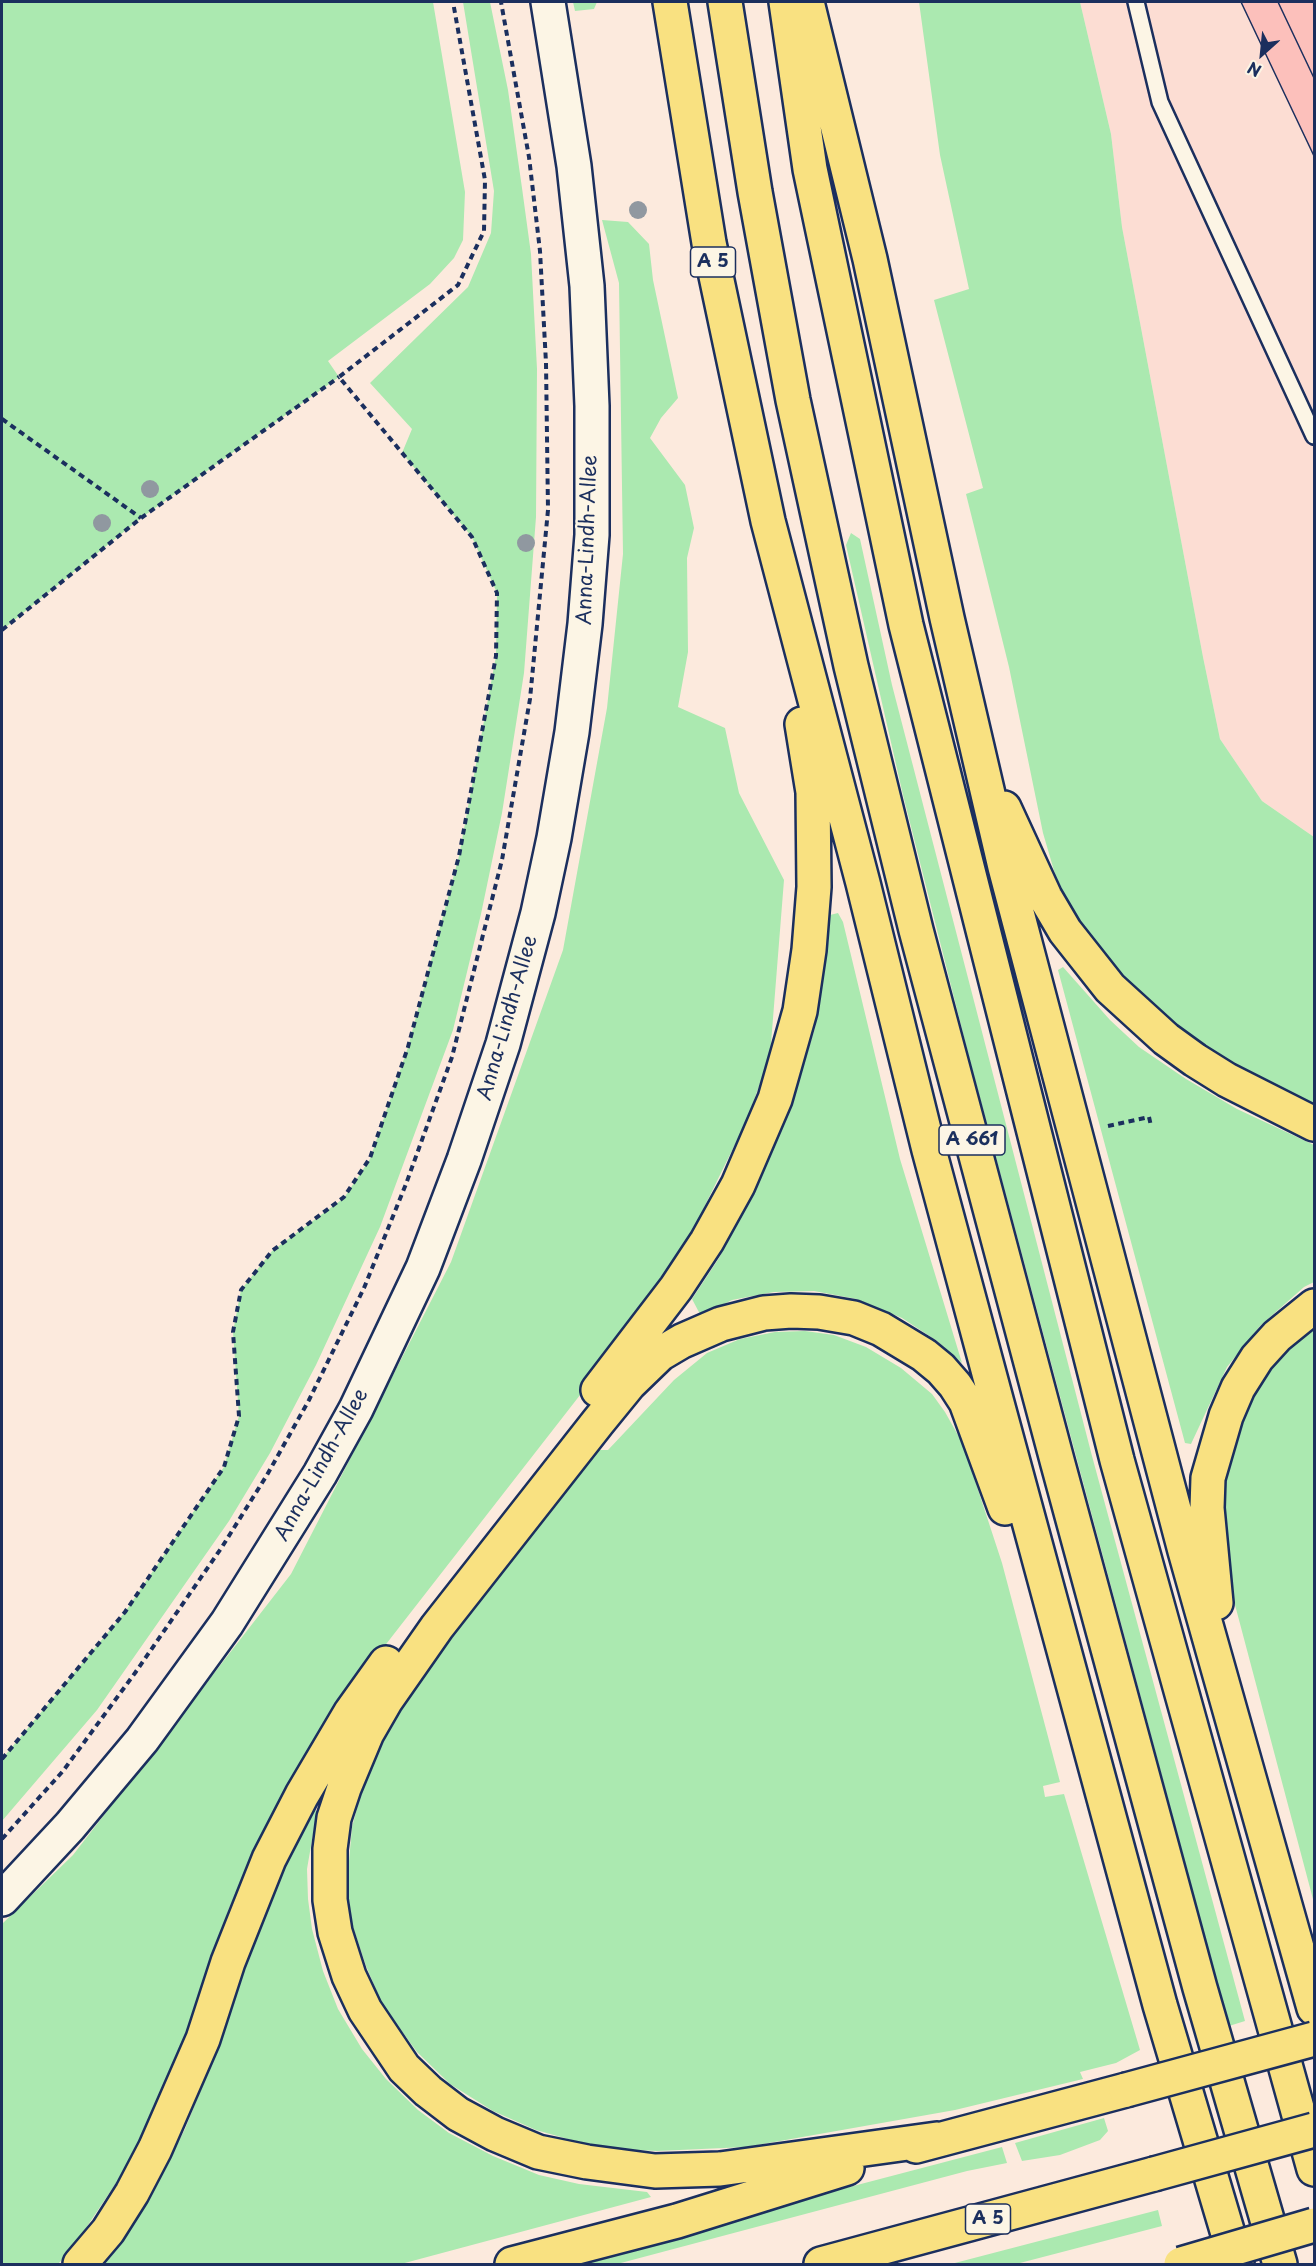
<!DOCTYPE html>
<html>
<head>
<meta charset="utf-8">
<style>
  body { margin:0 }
  #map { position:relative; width:1316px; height:2266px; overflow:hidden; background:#fceadd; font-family:"Playpen Sans",sans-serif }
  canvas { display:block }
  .frame { position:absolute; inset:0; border:3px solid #1b2f5e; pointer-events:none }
  .north { position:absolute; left:1232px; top:24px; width:60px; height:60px; -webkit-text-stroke:4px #fcf5e5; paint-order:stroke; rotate:207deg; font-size:16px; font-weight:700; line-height:24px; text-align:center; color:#1b2f5e }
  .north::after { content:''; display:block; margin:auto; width:21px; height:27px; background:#1b2f5e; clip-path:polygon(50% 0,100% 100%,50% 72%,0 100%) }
</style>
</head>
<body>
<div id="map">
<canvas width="1316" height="2266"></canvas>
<div class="frame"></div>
<div class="north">N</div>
</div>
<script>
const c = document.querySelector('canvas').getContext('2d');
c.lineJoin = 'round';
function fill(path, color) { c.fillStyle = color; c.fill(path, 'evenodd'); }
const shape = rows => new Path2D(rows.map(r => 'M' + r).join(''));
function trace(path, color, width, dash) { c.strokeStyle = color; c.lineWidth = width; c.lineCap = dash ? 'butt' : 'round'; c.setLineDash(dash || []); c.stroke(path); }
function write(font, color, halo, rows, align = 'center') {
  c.font = font + ' "Playpen Sans",sans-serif'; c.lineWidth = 4.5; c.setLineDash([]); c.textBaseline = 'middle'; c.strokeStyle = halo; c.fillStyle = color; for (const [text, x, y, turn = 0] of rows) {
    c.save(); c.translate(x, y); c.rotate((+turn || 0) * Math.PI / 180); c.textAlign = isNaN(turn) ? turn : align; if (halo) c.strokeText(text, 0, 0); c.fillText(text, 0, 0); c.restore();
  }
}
fill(shape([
  [1080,2,1314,2,1314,837,1262,801,1220,739,1203,657,1122,227,1111,134]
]), '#fcddd3');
fill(shape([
  [2,2,433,2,465,192,463,240,454,258,430,284,328,361,339,377,141,518,2,630],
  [463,2,490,2,508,90,522,188,531,254,537,369,536,517,524,673,502,813,481,914,453,1030,380,1227,316,1365,270,1453,229,1521,97,1710,2,1821,2,1759,125,1612,224,1467,239,1416,233,1332,241,1290,272,1251,344,1198,370,1159,408,1047,459,856,496,656,497,593,472,537,402,453,412,429,370,383,468,287,491,233,494,191],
  [573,2,597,2,594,9,575,11],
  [919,2,1080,2,1111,134,1122,227,1203,657,1220,739,1262,801,1314,837,1314,1104,1232,1063,1186,1035,1119,979,1073,914,1055,874,1043,833,1009,667,966,494,983,488,934,300,969,289,940,155],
  [602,220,628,222,649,244,653,280,678,398,661,418,650,438,685,485,694,528,687,558,688,652,678,707,725,728,739,793,784,880,770,1056,746,1122,688,1240,658,1283,619,1345,341,1702,288,1789,229,1908,186,2038,159,2106,124,2171,72,2249,58,2264,2,2264,2,1924,73,1855,291,1574,451,1262,563,950,607,708,623,554,619,283],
  [851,533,860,539,892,685,1092,1456,1245,2021,1229,2026,969,1057,903,795,846,545],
  [838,913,843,922,900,1159,962,1363,937,1341,902,1318,856,1299,814,1291,774,1292,732,1300,701,1316,692,1299,719,1258,753,1193,791,1106,815,1028,828,945,830,915],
  [1063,967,1110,1020,1139,1047,1186,1079,1237,1109,1314,1145,1314,1282,1304,1287,1260,1326,1227,1367,1191,1444,1185,1443,1058,970],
  [1314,1323,1314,1903,1230,1586,1221,1516,1223,1469,1236,1424,1274,1358],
  [805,1331,834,1335,866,1347,901,1368,932,1394,945,1412,963,1444,1002,1563,1060,1782,1043,1786,1045,1797,1064,1794,1140,2050,1116,2063,1080,2072,1083,2079,955,2110,746,2147,657,2151,619,2149,582,2143,536,2130,493,2111,450,2084,417,2052,382,2004,366,1966,352,1924,347,1884,352,1827,367,1771,384,1735,416,1681,466,1613,595,1450,608,1450,674,1380,707,1353,740,1339,775,1332],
  [312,1809,317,1811,307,1869,308,1899,312,1929,323,1971,338,2009,362,2049,386,2079,418,2110,449,2133,493,2156,539,2175,579,2184,647,2192,651,2197,401,2264,101,2264,126,2232,156,2186,185,2129,210,2067,254,1936],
  [1104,2118,1108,2131,1100,2140,1060,2155,1022,2161,1015,2143],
  [1002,2147,1007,2163,967,2171,617,2264,556,2264],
  [1158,2210,1162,2226,1016,2264,951,2264]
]), '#abe9b0');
fill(shape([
  [1243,2,1314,2,1314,152]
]), '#0003');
const building = shape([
  [1241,2,1278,2,1314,78,1314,156,1241,2],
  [1278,2,1314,2,1314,78,1278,2]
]);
fill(building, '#fcc0bb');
trace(building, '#1b2f5e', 1.5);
const lane = shape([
  [1136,2,1160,102,1314,436]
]);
const secondary = shape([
  [2,1899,70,1826,142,1740,227,1623,320,1474,356,1409,423,1268,464,1160,503,1044,538,913,554,838,572,732,585,624,592,535,592,406,587,286,574,166,548,2]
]);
const highway = shape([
  [670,2,709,243,768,521,863,883,929,1150,997,1403,1160,2005,1237,2264],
  [725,2,755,192,793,400,851,666,916,930,1058,1464,1200,1988,1280,2264],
  [786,2,810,169,906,625,1117,1460,1314,2169],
  [807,2,870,259,947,618,1005,867,1185,1551,1314,2008],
  [1004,808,1045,897,1065,931,1110,988,1166,1039,1195,1060,1227,1080,1314,1124],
  [598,1390,676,1288,707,1241,738,1185,775,1099,800,1011,809,950,814,887,813,792,802,724],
  [1216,1603,1207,1508,1208,1478,1226,1416,1238,1388,1257,1358,1277,1336,1314,1306],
  [937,2139,720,2169,655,2171,587,2162,538,2152,495,2134,458,2114,428,2091,404,2068,365,2010,349,1976,335,1932,330,1900,330,1849,334,1818,344,1788,367,1733,386,1700,437,1627,598,1422,629,1384,660,1354,682,1341,721,1324,764,1313,791,1311,819,1312,854,1318,881,1329,924,1355,941,1369,955,1385,966,1402,1005,1508],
  [916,2146,1126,2090],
  [80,2264,108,2231,132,2193,155,2149,203,2039,228,1962,269,1859,302,1795,351,1712,386,1663],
  [512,2264,677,2221,847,2168],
  [821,2264,1154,2174]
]);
trace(lane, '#1b2f5e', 20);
trace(secondary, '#1b2f5e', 38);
trace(highway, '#1b2f5e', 38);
trace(shape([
  [2,419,141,518],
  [2,630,141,518,339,377],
  [1108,1126,1149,1117,1151,1126],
  [2,1759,125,1612,224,1467,239,1416,233,1332,241,1290,272,1251,344,1197,370,1158,408,1047,459,856,496,656,497,593,472,537,339,377,458,285,484,231,485,180,453,2],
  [2,1839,63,1771,135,1673,222,1547,267,1475,309,1400,364,1288,406,1184,452,1057,502,860,530,699,548,510,546,363,540,251,529,157,501,2]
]), '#1b2f5e', 4, [6, 4.5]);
trace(lane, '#fcf5e5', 15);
trace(secondary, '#fcf5e5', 33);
trace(highway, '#f9e181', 33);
const highwayBridge = shape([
  [1126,2090,1314,2039],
  [1154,2174,1314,2130],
  [1181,2264,1314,2225]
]);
trace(highwayBridge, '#1b2f5e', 38, []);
trace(highwayBridge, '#f9e181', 33);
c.fillStyle = '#9098a0';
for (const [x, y] of [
  [638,210],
  [150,489],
  [102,523],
  [526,543]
]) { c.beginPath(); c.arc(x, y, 9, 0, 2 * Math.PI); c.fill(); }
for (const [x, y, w] of [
  [713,262,45],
  [972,1140,66],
  [988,2219,45]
]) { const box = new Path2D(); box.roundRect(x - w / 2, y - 15, w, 30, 4.5); c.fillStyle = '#fcf5e5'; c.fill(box); trace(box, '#1b2f5e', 1.5); }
write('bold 18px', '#1b2f5e', null, [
  ["A 5",713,262],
  ["A 661",972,1140],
  ["A 5",988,2219]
]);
write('20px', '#1b2f5e', '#fcf5e5', [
  ["Anna-Lindh-Allee",588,540,-88],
  ["Anna-Lindh-Allee",508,1018,-74],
  ["Anna-Lindh-Allee",322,1465,-61]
]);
</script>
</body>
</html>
